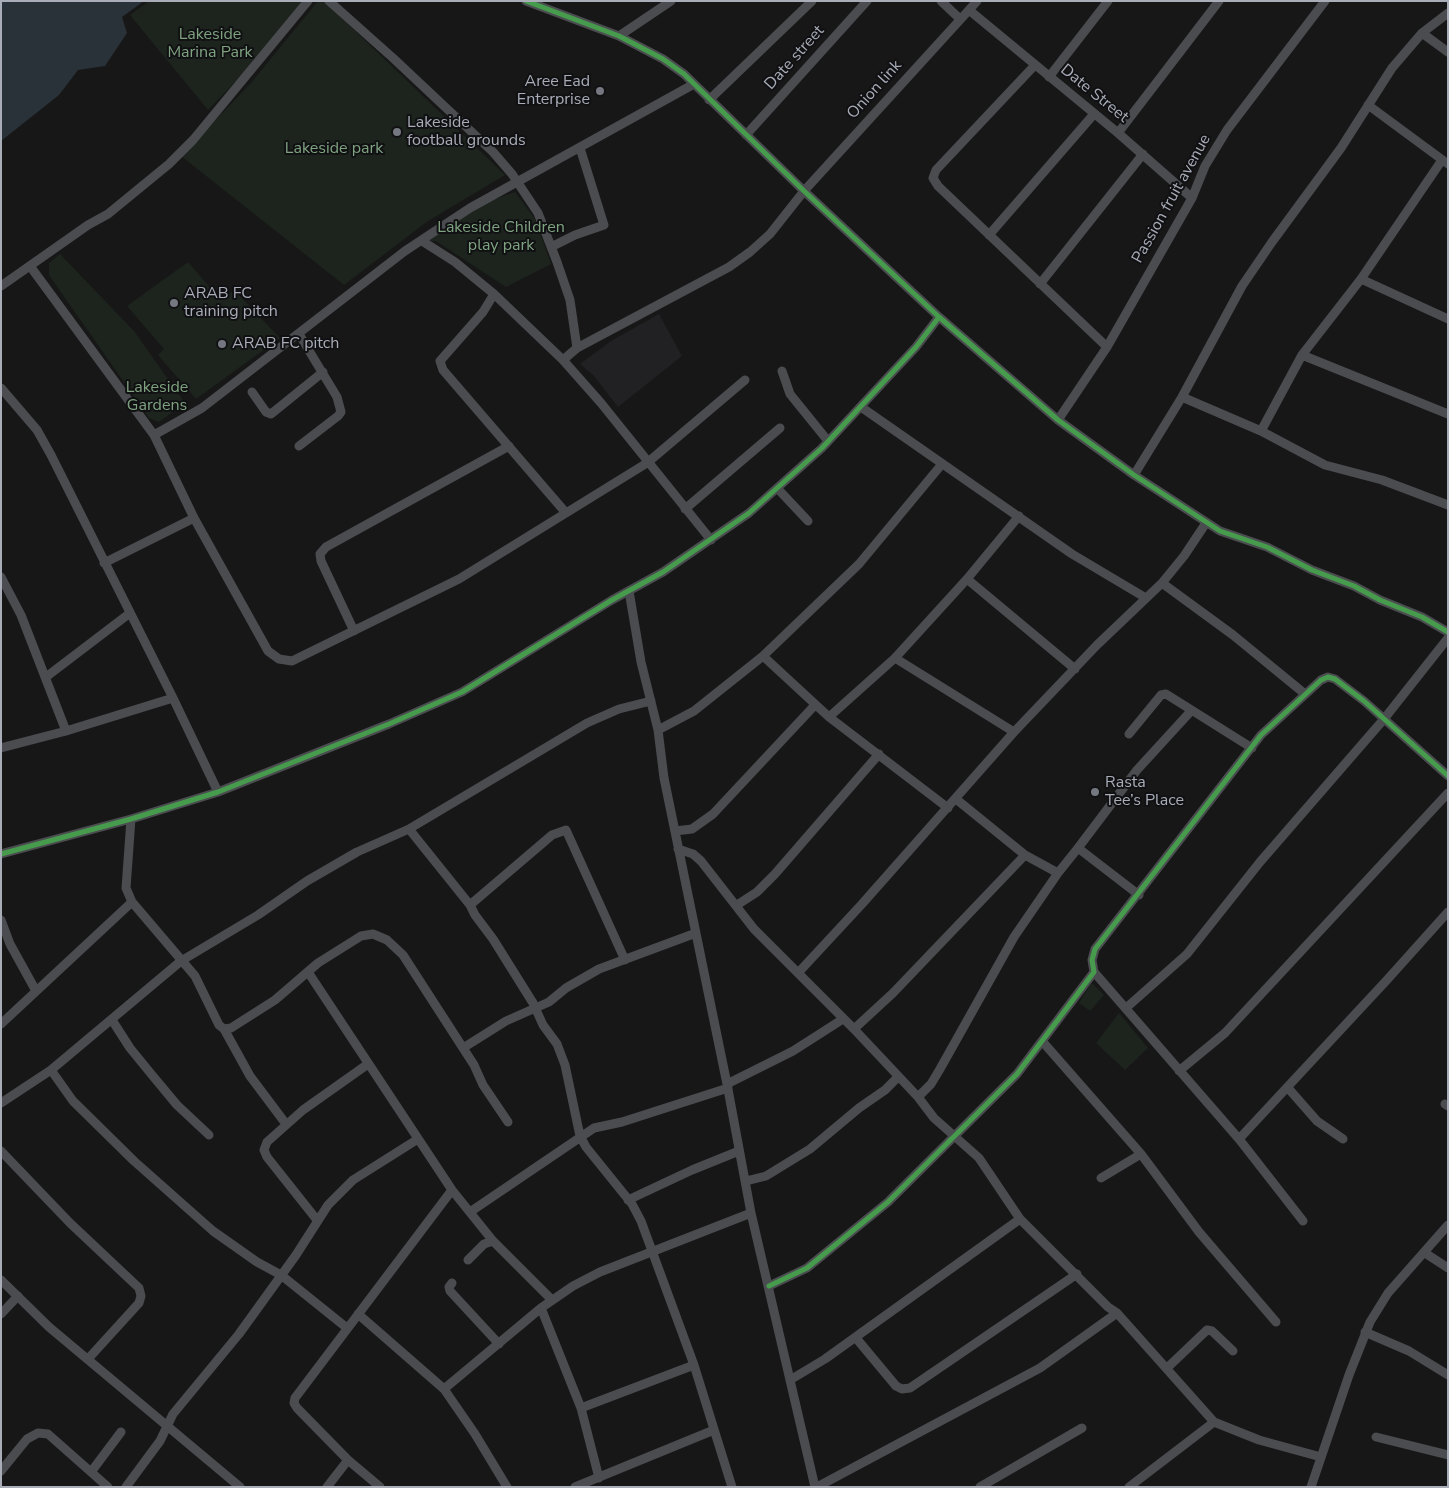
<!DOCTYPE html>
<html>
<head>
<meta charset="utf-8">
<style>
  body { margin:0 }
  #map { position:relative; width:1449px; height:1488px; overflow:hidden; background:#171717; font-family:"Nunito Sans",sans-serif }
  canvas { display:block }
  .frame { position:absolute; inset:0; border:2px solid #a8adb8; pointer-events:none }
</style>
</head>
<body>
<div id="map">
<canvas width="1449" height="1488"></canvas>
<div class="frame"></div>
</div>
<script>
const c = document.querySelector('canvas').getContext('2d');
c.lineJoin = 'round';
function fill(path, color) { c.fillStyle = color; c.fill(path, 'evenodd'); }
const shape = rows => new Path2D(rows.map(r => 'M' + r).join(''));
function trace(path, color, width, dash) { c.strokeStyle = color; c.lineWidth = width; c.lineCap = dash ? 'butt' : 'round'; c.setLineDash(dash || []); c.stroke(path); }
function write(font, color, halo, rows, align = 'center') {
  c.font = font + ' "Nunito Sans",sans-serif'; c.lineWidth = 4; c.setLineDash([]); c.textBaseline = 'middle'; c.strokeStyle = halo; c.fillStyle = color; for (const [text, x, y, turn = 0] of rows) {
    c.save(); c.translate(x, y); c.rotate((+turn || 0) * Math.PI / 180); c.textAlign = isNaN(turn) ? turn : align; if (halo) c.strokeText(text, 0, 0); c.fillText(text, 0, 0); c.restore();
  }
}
fill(shape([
  [659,314,682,356,618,407,594,376,580,364,611,341]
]), '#212123');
fill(shape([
  [149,1,303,1,257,59,208,110,130,15],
  [318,1,324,1,505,175,428,221,344,285,181,156,251,83],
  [515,192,535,219,551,264,506,287,436,241,422,241,470,208],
  [60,254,134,331,185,403,159,422,149,418,49,275,49,263],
  [188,262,221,300,234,290,280,338,196,399,158,355,164,349,127,306],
  [1091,984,1093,984,1104,995,1090,1011,1079,1003],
  [1119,1013,1148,1048,1125,1070,1096,1043]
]), '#1d241e');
fill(shape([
  [1,1,144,1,122,17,127,33,105,66,78,70,59,95,1,141]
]), '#2a3239');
trace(shape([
  [329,1,393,58,493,152,512,174,538,213,557,262,570,300,577,348],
  [526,1,619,36,663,59,684,74,804,191,939,317,1058,420,1134,475,1220,531,1267,547,1312,570,1354,586,1380,600,1422,617,1448,632],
  [941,1,960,19],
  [969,10,977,1],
  [1422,33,1448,52],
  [619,36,671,1],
  [1035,65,936,170,933,178,938,186,1107,347],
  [1049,77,1108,1],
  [709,100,812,1],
  [1368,105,1448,164],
  [1118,133,1219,1],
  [746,135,867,1],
  [989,235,1094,114],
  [422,241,455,262,494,294,563,360,601,403,711,540],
  [551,247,575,235,604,225,580,148],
  [30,266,154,435,194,518,268,651,279,659,292,661,459,579,647,463,745,380],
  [1361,279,1448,319],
  [1040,284,1143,154],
  [1,286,88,225,108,214,169,164,193,140,308,1],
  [494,294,483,312,440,361,443,370,566,513],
  [1302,355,1448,414],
  [563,360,577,348,729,267,750,252,770,234,804,191,969,10,1118,133,1192,198],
  [782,371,790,394,828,441],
  [1,388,37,430,51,455,173,698,218,792],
  [252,392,266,412,271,414,323,372],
  [1182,397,1261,431,1325,465,1382,480,1448,505],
  [861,407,1072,554,1146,598],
  [1058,420,1107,347,1192,198,1205,166,1227,130,1325,1],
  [1261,431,1302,355,1361,279,1442,160],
  [154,435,202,408,405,251,470,208,694,84],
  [299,446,338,416,341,412,337,397,299,334],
  [1134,475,1182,397,1242,286,1272,242,1341,148,1392,68,1422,33,1448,13],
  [777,488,808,521],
  [685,509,780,428],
  [104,563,194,518],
  [1,577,21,615,66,731],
  [967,579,1075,669],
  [1162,583,1233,635,1305,694],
  [629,591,641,662,658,730,664,778,727,1084,751,1213,815,1487],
  [354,631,321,561,320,554,326,547,509,446],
  [763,656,829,717,948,808],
  [895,658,1014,732],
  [46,677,130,613],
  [829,717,895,658,967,579,1019,516],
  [658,730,694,711,763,656,859,564,942,464],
  [1129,734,1161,695,1166,694,1252,748],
  [1,748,66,731,173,698],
  [956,799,1025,855,1058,873],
  [131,819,126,888,132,902,195,976,219,1025,224,1029,250,1076,286,1124],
  [409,829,470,905,475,915,493,939,533,1003,543,1025,557,1044,565,1065,580,1136,586,1147,632,1204,641,1221,694,1365,732,1487],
  [675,831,692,829,713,814,815,705],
  [1078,848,1137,770,1191,711],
  [678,849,693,854,701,861,754,929,854,1029,918,1097,934,1118,979,1158,1020,1219,1108,1307,1117,1313,1214,1422,1259,1440,1321,1457],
  [1,854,131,819,218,792,389,724,462,692,612,600,663,572,749,513,822,448,916,347,939,317],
  [470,905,552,835,566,830,625,960],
  [737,905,757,892,775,874,879,754],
  [1,920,10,944,36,991],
  [308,972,452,1190,493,1241,552,1300],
  [1094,972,1239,1139,1303,1221],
  [798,973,862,904,1014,732,1097,645,1162,583,1184,556,1206,523],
  [1126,1008,1187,954,1260,862,1384,719,1448,638],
  [112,1020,130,1048,152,1075,177,1105,209,1135],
  [1,1024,132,902],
  [224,1029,231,1028,275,1000,318,963,361,936,373,934,387,940,403,955,474,1065,483,1085,508,1122],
  [854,1029,893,993,1025,855],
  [1042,1041,1141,1154,1199,1232,1276,1322],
  [463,1048,506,1021,549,1002,566,988,599,969,696,933],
  [51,1070,73,1101,134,1161,213,1231,257,1262,281,1275,347,1328],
  [1179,1071,1225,1033,1448,793],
  [727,1084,793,1051,843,1019],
  [1288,1088,1317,1121,1343,1139],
  [918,1097,931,1084,940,1069,1014,937,1058,873,1078,848,1139,895],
  [1,1103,51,1070,181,961,258,915,307,881,357,852,409,829,587,723,619,709,651,701],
  [1445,1104,1448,1106],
  [1239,1139,1386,981,1448,912],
  [1,1151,70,1223,139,1288,141,1296,139,1303,88,1359],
  [1101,1178,1141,1154],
  [746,1181,766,1176,810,1149,859,1108,885,1090,898,1077],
  [628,1200,692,1170,739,1151],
  [470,1212,594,1128,622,1122,728,1088],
  [317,1220,267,1157,264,1150,267,1142,303,1110,368,1064],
  [1425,1253,1448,1268],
  [468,1260,484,1244,493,1241],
  [1,1280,49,1327,240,1487],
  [452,1283,449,1287,450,1291,499,1344],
  [769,1286,807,1268,888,1202,1017,1074,1094,972,1092,960,1095,949,1261,735,1321,680,1328,677,1335,679,1364,701,1448,776],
  [541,1308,581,1408,599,1478],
  [1,1314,18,1296],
  [358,1314,444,1389,475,1434,507,1487],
  [1365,1332,1409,1351,1448,1375],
  [856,1338,896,1386,902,1389,910,1388,1077,1274],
  [1167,1368,1207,1330,1212,1331,1233,1351],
  [790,1380,825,1359,1020,1219],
  [444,1389,541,1308,573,1286,600,1272,751,1213],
  [581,1408,694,1365],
  [1376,1437,1448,1455],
  [1,1471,27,1439,38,1433,48,1434,108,1487],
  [91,1472,121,1432],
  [126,1487,160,1441,173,1414,239,1334,296,1255,328,1205,353,1180,418,1139],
  [327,1487,348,1460],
  [380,1487,348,1460,297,1408,294,1403,295,1398,452,1190],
  [575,1487,714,1430],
  [817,1487,1040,1368,1117,1313],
  [980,1487,1082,1428],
  [1129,1487,1214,1422],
  [1311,1487,1349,1375,1370,1322,1388,1293,1448,1225]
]), '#4b4c50', 9);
trace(shape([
  [526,1,619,36,663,59,684,74,804,191,939,317,1058,420,1134,475,1220,531,1267,547,1312,570,1354,586,1380,600,1422,617,1448,632],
  [1,854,131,819,218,792,389,724,462,692,612,600,663,572,749,513,822,448,916,347,939,317],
  [769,1286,807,1268,888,1202,1017,1074,1094,972,1092,960,1095,949,1261,735,1321,680,1328,677,1335,679,1364,701,1448,776]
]), '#469c4c', 5);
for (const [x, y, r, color] of [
  [600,91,5,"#757880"],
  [397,132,5,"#757880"],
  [174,303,5,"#757880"],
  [222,344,5,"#757880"],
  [1095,792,5,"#757880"]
]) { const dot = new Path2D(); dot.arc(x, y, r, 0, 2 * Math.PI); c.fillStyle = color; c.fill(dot); trace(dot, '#111113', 2); }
write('16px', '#7fa381', '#111113', [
  ["Lakeside",210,35],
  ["Marina Park",210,53],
  ["Lakeside park",334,149],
  ["Lakeside Children",501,228],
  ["play park",501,246],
  ["Lakeside",157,388],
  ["Gardens",157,406]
]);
write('16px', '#a8adb8', '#111113', [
  ["Date street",795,58,-48],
  ["Onion link",875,90,-48],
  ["Date Street",1094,94,39],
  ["Passion fruit avenue",1172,199,-61]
]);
write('16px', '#a8adb8', '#111113', [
  ["Aree Ead",590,82,"right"],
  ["Enterprise",590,100,"right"],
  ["Lakeside",407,123],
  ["football grounds",407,141],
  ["ARAB FC",184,294],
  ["training pitch",184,312],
  ["ARAB FC pitch",232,344],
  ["Rasta",1105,783],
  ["Tee’s Place",1105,801]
], 'left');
</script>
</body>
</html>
